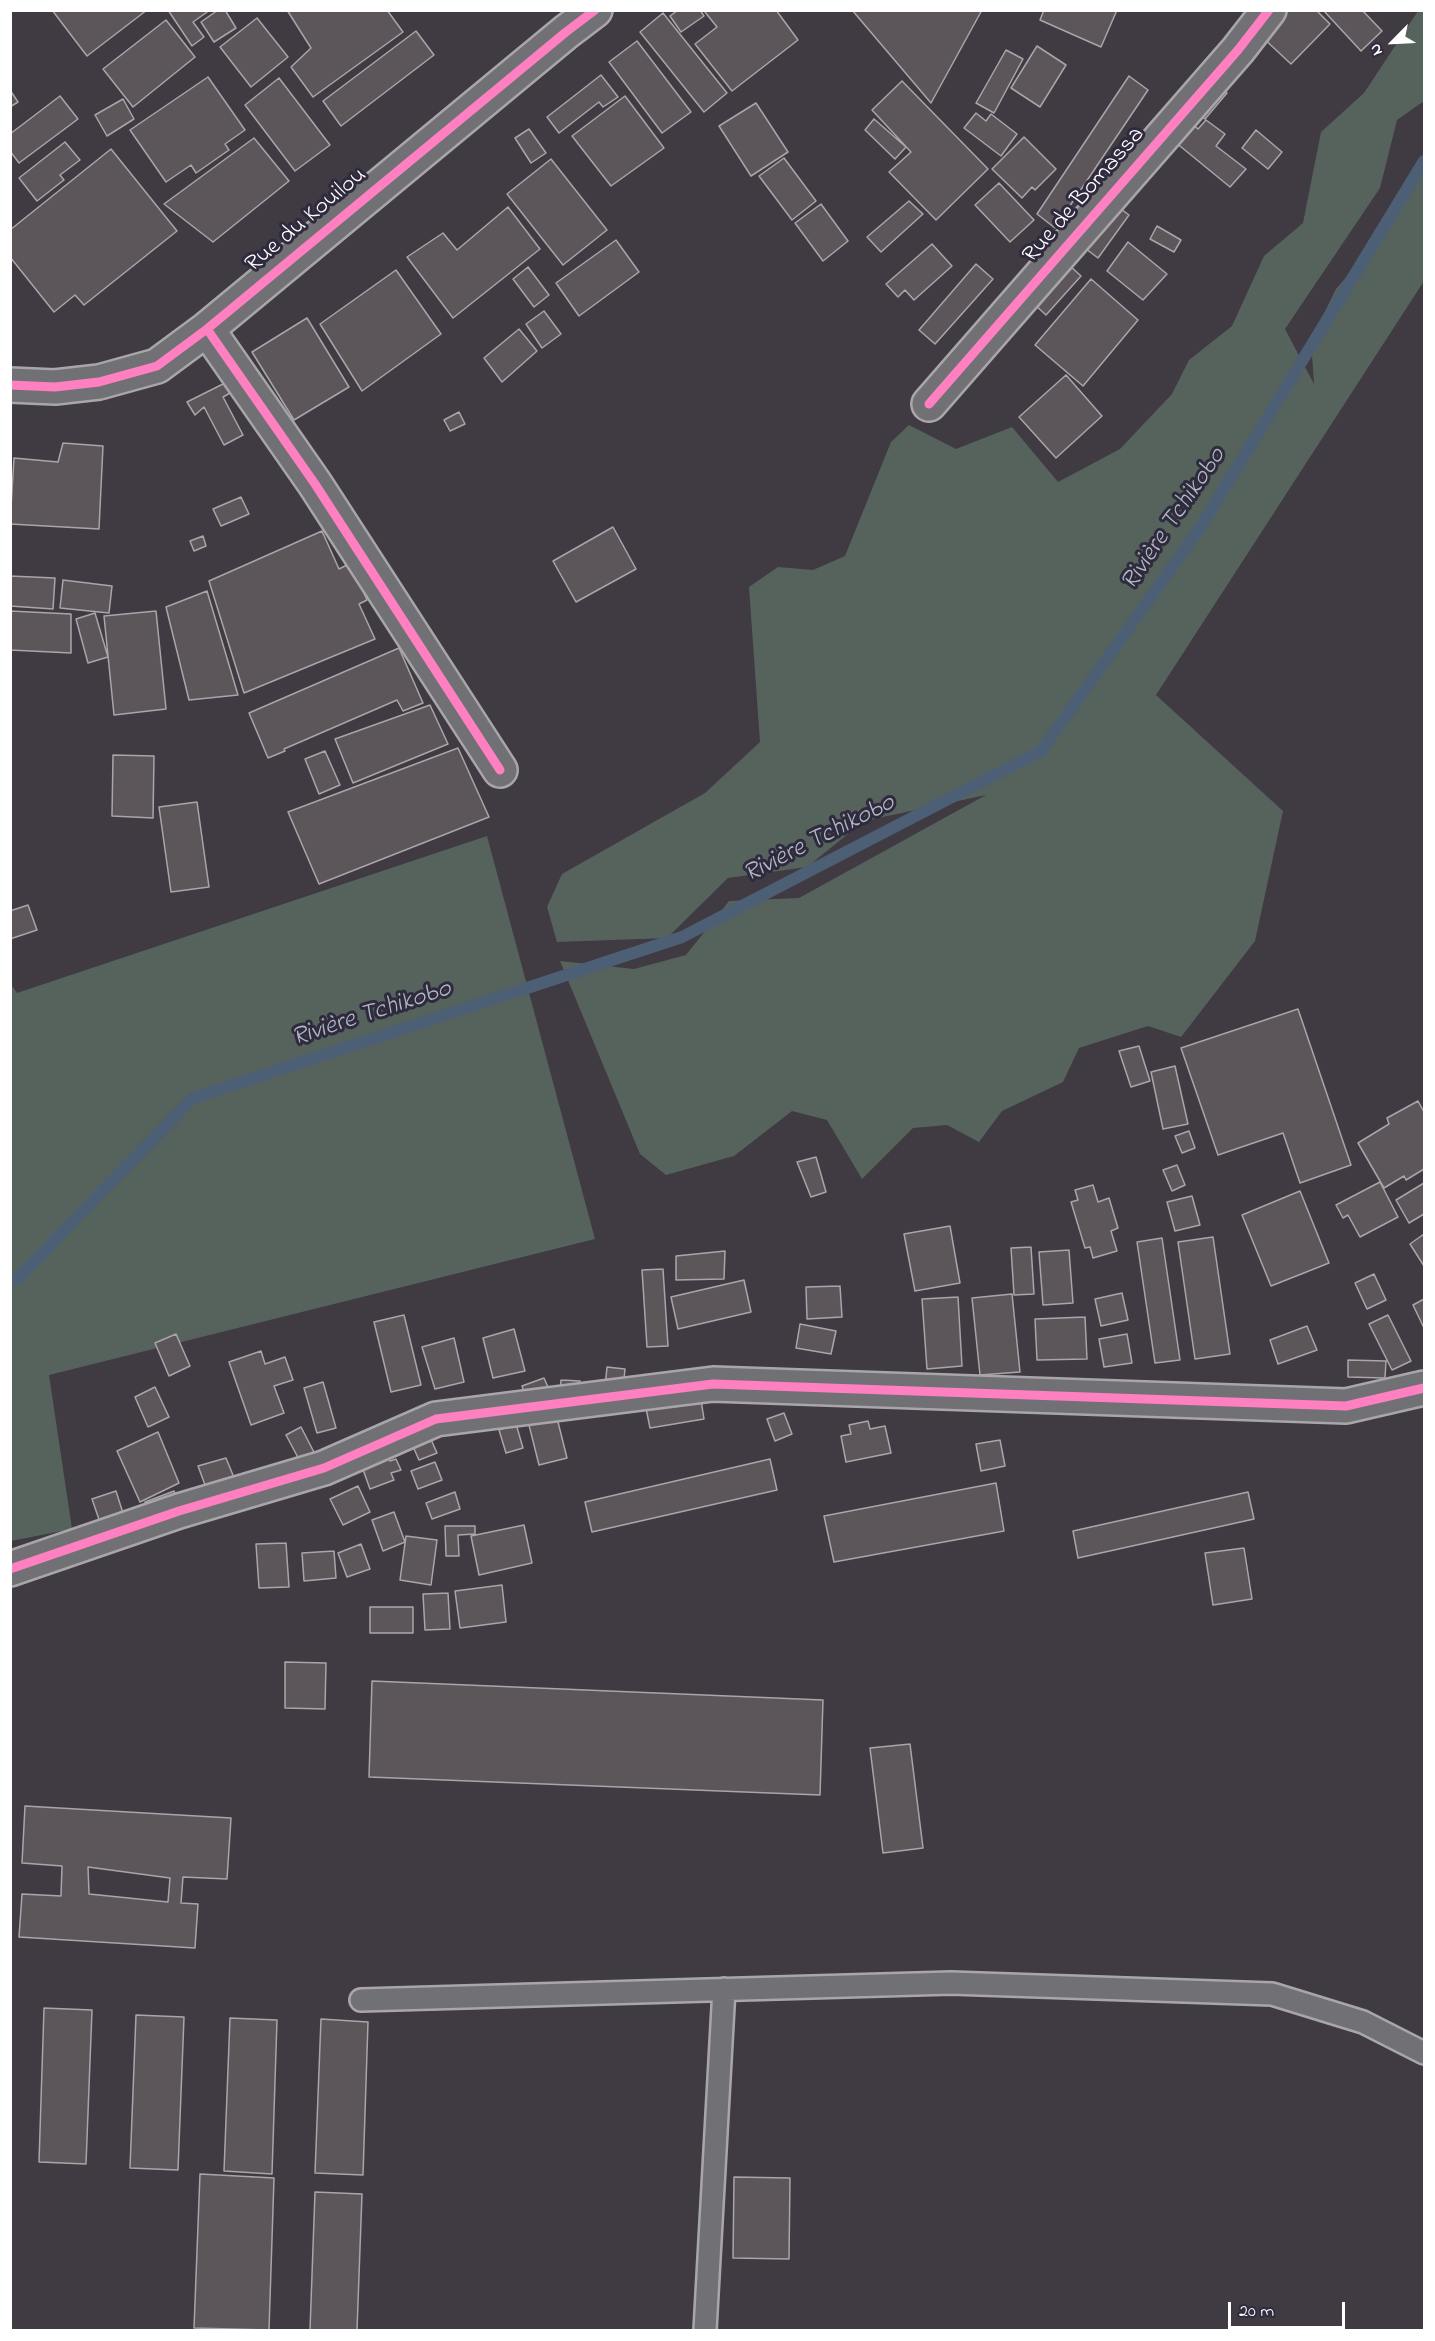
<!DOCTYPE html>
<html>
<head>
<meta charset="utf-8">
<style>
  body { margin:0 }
  #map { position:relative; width:1435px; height:2341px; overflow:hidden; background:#403a42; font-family:"Indie Flower",sans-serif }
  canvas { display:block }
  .frame { position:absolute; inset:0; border:12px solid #fff; pointer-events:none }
  .north { position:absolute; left:1363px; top:12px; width:60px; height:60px; -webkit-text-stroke:4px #2f2a3d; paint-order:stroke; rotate:246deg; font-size:16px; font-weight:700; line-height:24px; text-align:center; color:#fff }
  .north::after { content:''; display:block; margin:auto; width:21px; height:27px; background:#fff; clip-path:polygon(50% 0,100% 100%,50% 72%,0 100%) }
  .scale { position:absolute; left:1228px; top:2302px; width:117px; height:27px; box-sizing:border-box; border:3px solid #fff; border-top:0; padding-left:8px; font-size:18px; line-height:21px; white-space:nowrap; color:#fff; -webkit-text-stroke:4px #2f2a3d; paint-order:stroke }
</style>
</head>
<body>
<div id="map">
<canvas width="1435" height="2341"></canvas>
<div class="frame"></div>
<div class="north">N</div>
<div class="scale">20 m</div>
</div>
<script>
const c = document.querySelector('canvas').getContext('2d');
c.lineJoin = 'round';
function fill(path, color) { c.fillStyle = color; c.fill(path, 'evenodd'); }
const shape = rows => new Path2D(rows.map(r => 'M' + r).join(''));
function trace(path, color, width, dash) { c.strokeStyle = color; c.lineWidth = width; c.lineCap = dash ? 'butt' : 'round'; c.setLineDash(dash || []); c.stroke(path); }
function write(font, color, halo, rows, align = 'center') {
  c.font = font + ' "Indie Flower",sans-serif'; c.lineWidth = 6; c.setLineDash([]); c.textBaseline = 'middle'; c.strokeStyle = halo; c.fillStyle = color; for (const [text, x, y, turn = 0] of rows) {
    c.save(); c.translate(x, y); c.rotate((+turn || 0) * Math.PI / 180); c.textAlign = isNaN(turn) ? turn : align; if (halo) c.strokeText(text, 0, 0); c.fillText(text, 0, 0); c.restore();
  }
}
fill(shape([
  [1418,11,1424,11,1424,101,1397,120,1380,188,1285,329,1314,384,1311,340,1336,289,1383,235,1424,153,1424,281,1156,695,1283,811,1255,941,1181,1037,1148,1026,1079,1048,1063,1082,1002,1111,979,1142,947,1125,913,1128,862,1179,827,1120,792,1111,734,1156,666,1175,640,1154,560,961,634,969,686,955,729,901,799,898,986,795,864,821,807,867,728,878,667,938,557,942,547,907,562,874,705,793,760,742,749,587,778,567,813,570,845,556,891,442,909,425,956,449,1012,427,1058,482,1120,449,1172,394,1189,360,1232,326,1264,256,1303,223,1321,132,1364,93],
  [487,836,595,1239,49,1375,72,1529,11,1541,10,983,17,993]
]), '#56635c');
trace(shape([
  [10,1280,17,1279,193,1098,682,937,1041,751,1200,528,1424,161]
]), '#4d5f75', 12);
const building = shape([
  [52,10,147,10,87,56,52,10],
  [168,10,210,10,193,22,204,37,192,46,168,10],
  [218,10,225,10,236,28,214,42,201,22,218,10],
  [287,10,387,10,403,32,313,97,291,67,311,48,287,10],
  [678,10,700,10,704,16,681,32,670,16,678,10],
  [708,10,776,10,798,40,732,91,695,44,717,27,705,12,708,10],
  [852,10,982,10,931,103,852,10],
  [1044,10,1117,10,1101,47,1040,20,1044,10],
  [1286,10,1316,10,1330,24,1291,64,1261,36,1286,10],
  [1323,10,1362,10,1382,31,1361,51,1323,10],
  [663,13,727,93,704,112,640,32,663,13],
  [257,18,288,57,251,87,220,47,257,18],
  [166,20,195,57,133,107,103,69,166,20],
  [416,31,434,55,341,126,323,101,416,31],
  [637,41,691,112,662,133,609,62,637,41],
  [1037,46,1066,65,1040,107,1011,88,1037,46],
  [1006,50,1023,59,994,113,976,103,1006,50],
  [601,75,618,97,603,107,599,102,559,133,547,117,601,75],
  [1129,76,1148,90,1055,228,1037,214,1129,76],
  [208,77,245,130,225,144,229,150,196,173,191,165,166,182,130,130,208,77],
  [279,78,330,145,295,171,245,105,279,78],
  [902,81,988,169,936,220,889,172,911,152,872,110,902,81],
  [1215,83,1227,93,1205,119,1193,109,1215,83],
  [10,90,18,102,10,107,10,90],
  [60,96,78,119,19,163,10,151,10,134,60,96],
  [625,96,664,148,611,186,572,136,625,96],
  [123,99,134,119,107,136,95,115,123,99],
  [756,103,788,152,751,176,719,126,756,103],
  [976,113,986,121,991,114,1017,134,1001,156,964,128,976,113],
  [1185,118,1198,129,1206,120,1225,134,1216,146,1246,169,1230,187,1169,137,1185,118],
  [874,119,906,147,895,159,865,130,874,119],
  [529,129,546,153,531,163,515,138,529,129],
  [1256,130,1282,152,1268,169,1242,148,1256,130],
  [1024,137,1056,169,1035,190,1032,187,1022,198,992,169,1024,137],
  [254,138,289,181,213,242,164,204,254,138],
  [65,142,80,160,60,175,64,180,37,201,19,178,65,142],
  [111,149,177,231,84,305,75,295,54,312,10,257,10,230,111,149],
  [784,158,816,201,792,220,759,176,784,158],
  [551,159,607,230,563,265,507,194,551,159],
  [999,183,1034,220,1010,242,975,205,999,183],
  [909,201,923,214,881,252,867,237,909,201],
  [1113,203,1129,215,1098,258,1082,246,1113,203],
  [821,204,848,241,823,261,795,223,821,204],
  [508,207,540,249,453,318,407,257,443,233,457,250,508,207],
  [1157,226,1181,240,1174,252,1150,239,1157,226],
  [616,240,639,272,579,316,556,283,616,240],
  [1128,242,1167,274,1143,300,1107,271,1128,242],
  [932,244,952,266,914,300,905,290,898,297,886,284,932,244],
  [976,264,993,279,935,344,919,330,976,264],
  [1069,265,1081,276,1046,315,1033,303,1069,265],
  [528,267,549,295,534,307,513,279,528,267],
  [396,270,441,334,362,391,320,324,396,270],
  [1091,279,1138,320,1083,386,1035,345,1091,279],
  [544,311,561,334,542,348,526,324,544,311],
  [307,318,349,387,294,420,252,352,307,318],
  [519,329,537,351,502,382,484,358,519,329],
  [1066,375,1102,416,1056,458,1019,417,1066,375],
  [225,383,230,393,223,397,243,435,224,445,204,407,195,415,187,402,225,383],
  [459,412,465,424,450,431,444,420,459,412],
  [63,443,103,446,99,529,10,524,14,458,58,462,63,443],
  [241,497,249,514,221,526,213,509,241,497],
  [613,527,636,569,576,602,553,561,613,527],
  [322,531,339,569,351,563,367,600,359,604,375,639,244,693,209,581,322,531],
  [203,536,206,546,194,551,190,541,203,536],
  [10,576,55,578,53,609,10,606,10,576],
  [63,580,112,586,109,613,60,608,63,580],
  [207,591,238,695,189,700,166,607,207,591],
  [10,611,71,614,71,653,10,650,10,611],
  [156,611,166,709,114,715,104,616,156,611],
  [95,613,108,657,88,663,76,619,95,613],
  [399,648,423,703,403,711,397,700,284,749,285,751,268,758,249,713,399,648],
  [430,705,448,744,353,783,335,739,430,705],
  [458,748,489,817,319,884,288,812,458,748],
  [325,751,340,785,319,794,305,759,325,751],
  [113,755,154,756,153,818,112,816,113,755],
  [197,802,209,887,171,892,159,807,197,802],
  [28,905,37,930,10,939,10,911,28,905],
  [1298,1009,1351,1165,1300,1183,1283,1133,1218,1155,1181,1048,1298,1009],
  [1139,1046,1150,1081,1131,1087,1119,1051,1139,1046],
  [1175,1066,1188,1124,1163,1129,1151,1072,1175,1066],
  [1418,1101,1424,1112,1424,1169,1406,1180,1404,1176,1384,1188,1358,1143,1389,1124,1387,1118,1418,1101],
  [1189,1131,1195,1148,1182,1153,1175,1136,1189,1131],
  [816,1157,826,1192,811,1197,797,1162,816,1157],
  [1177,1165,1185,1185,1172,1191,1163,1170,1177,1165],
  [1380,1182,1398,1217,1360,1237,1348,1215,1343,1218,1336,1205,1380,1182],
  [1424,1183,1424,1214,1409,1223,1396,1200,1424,1183],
  [1093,1185,1098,1202,1109,1198,1118,1228,1111,1231,1117,1251,1093,1258,1090,1247,1085,1248,1071,1202,1078,1200,1075,1190,1093,1185],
  [1300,1191,1329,1263,1271,1286,1242,1215,1300,1191],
  [1192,1196,1200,1225,1175,1231,1167,1202,1192,1196],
  [950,1226,960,1283,915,1291,904,1234,950,1226],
  [1424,1234,1424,1266,1410,1244,1424,1234],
  [1213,1237,1230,1354,1195,1359,1178,1242,1213,1237],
  [1162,1238,1180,1360,1155,1363,1137,1242,1162,1238],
  [1031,1247,1034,1294,1014,1295,1011,1248,1031,1247],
  [1069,1250,1073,1303,1043,1305,1039,1252,1069,1250],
  [725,1251,724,1279,676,1280,676,1256,725,1251],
  [663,1269,668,1346,647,1347,642,1270,663,1269],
  [1374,1274,1386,1300,1367,1309,1355,1283,1374,1274],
  [744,1280,751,1312,678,1329,671,1297,744,1280],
  [840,1286,842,1317,807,1319,806,1287,840,1286],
  [1122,1293,1128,1320,1101,1326,1095,1299,1122,1293],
  [1012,1294,1020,1372,980,1375,972,1298,1012,1294],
  [958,1297,962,1366,927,1369,922,1299,958,1297],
  [1424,1299,1424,1328,1413,1305,1424,1299],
  [404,1315,421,1385,391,1392,374,1322,404,1315],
  [1388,1315,1411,1361,1392,1370,1369,1324,1388,1315],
  [1085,1317,1087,1359,1037,1360,1035,1319,1085,1317],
  [800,1324,836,1331,831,1354,796,1348,800,1324],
  [1307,1326,1317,1350,1278,1364,1270,1340,1307,1326],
  [514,1329,525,1371,493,1378,483,1338,514,1329],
  [176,1334,190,1366,169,1376,155,1343,176,1334],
  [1127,1334,1132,1363,1104,1367,1099,1339,1127,1334],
  [454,1338,464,1382,435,1389,422,1347,454,1338],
  [261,1351,265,1364,285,1357,293,1380,274,1386,284,1413,251,1425,229,1362,261,1351],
  [1348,1360,1386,1361,1385,1378,1348,1377,1348,1360],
  [607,1367,625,1369,623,1389,605,1387,607,1367],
  [544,1378,551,1394,528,1403,522,1386,544,1378],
  [561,1380,580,1381,578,1397,560,1397,561,1380],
  [323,1382,336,1428,317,1433,304,1388,323,1382],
  [155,1387,169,1417,148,1427,135,1397,155,1387],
  [701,1400,704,1419,650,1428,646,1408,701,1400],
  [784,1413,792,1434,775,1441,767,1419,784,1413],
  [557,1418,567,1458,539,1465,529,1425,557,1418],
  [868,1421,870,1429,885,1426,891,1453,846,1462,841,1436,851,1434,849,1425,868,1421],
  [516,1424,523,1448,506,1453,499,1430,516,1424],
  [301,1427,318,1460,303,1467,286,1435,301,1427],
  [158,1432,179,1483,140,1502,117,1451,158,1432],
  [429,1435,437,1453,419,1460,411,1442,429,1435],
  [1000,1440,1005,1466,981,1471,976,1444,1000,1440],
  [387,1455,390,1461,396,1459,401,1470,391,1473,394,1480,370,1489,361,1464,387,1455],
  [226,1458,237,1485,208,1493,198,1466,226,1458],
  [770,1459,777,1490,592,1532,585,1502,770,1459],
  [435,1462,442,1480,418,1489,411,1471,435,1462],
  [996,1483,1004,1531,834,1562,824,1516,996,1483],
  [358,1486,370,1512,343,1525,330,1499,358,1486],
  [116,1491,128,1529,105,1537,92,1499,116,1491],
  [174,1491,179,1506,150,1516,145,1502,174,1491],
  [455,1492,460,1509,432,1519,426,1503,455,1492],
  [1248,1492,1254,1519,1078,1558,1073,1531,1248,1492],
  [394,1512,405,1542,383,1551,372,1520,394,1512],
  [524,1525,532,1563,479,1575,471,1536,524,1525],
  [445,1526,475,1526,475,1534,458,1535,459,1556,446,1556,445,1526],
  [406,1536,437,1540,431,1585,400,1580,406,1536],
  [286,1543,289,1587,259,1588,256,1544,286,1543],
  [361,1544,370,1569,347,1577,338,1553,361,1544],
  [1244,1548,1252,1599,1213,1605,1205,1553,1244,1548],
  [334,1551,336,1578,304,1581,302,1553,334,1551],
  [502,1585,506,1622,460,1628,455,1591,502,1585],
  [448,1593,450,1629,425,1630,423,1594,448,1593],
  [370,1607,413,1607,413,1633,370,1633,370,1607],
  [285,1662,326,1663,325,1709,285,1708,285,1662],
  [372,1681,823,1700,820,1795,369,1777,372,1681],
  [910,1744,923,1848,883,1853,870,1748,910,1744],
  [25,1806,231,1818,227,1879,183,1877,181,1903,198,1904,195,1948,19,1937,22,1894,61,1896,62,1866,22,1863,25,1806],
  [88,1867,170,1878,168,1902,89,1894,88,1867],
  [44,2008,92,2010,86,2164,39,2162,44,2008],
  [136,2015,184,2017,178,2170,130,2168,136,2015],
  [230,2018,277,2020,272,2174,224,2171,230,2018],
  [321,2019,368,2022,363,2175,315,2173,321,2019],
  [200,2174,274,2178,269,2330,194,2328,200,2174],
  [734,2177,790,2178,789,2259,733,2258,734,2177],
  [315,2192,362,2194,357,2330,310,2330,315,2192]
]);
fill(building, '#5c565a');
trace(building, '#a9a6aa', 1.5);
const lane = shape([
  [361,2000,951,1983,1272,1994,1363,2022,1424,2053],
  [705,2330,724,1989]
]);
const street = shape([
  [207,329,315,484,500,770],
  [10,385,55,387,99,382,157,366,207,329,566,32,595,10],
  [929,404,1238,50,1269,10],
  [10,1569,179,1511,324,1468,436,1419,713,1384,1346,1406,1424,1388]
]);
trace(lane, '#a9a6aa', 26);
trace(street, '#a9a6aa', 38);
trace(lane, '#717074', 21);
trace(street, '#717074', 33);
trace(shape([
  [207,329,315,484,500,770],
  [10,385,55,387,99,382,157,366,207,329,566,32,595,10],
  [929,404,1238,50,1269,10],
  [10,1569,179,1511,324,1468,436,1419,713,1384,1346,1406,1424,1388]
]), '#ff80c0', 9);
write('24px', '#fff', '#2f2a3d', [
  ["Rue de Bomassa",1085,196,-49],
  ["Rue du Kouilou",307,221,-40]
]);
write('italic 26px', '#afb9c3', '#2f2a3d', [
  ["Rivière Tchikobo",1175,520,-56],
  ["Rivière Tchikobo",820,840,-27],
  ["Rivière Tchikobo",372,1015,-18]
]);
</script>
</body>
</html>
